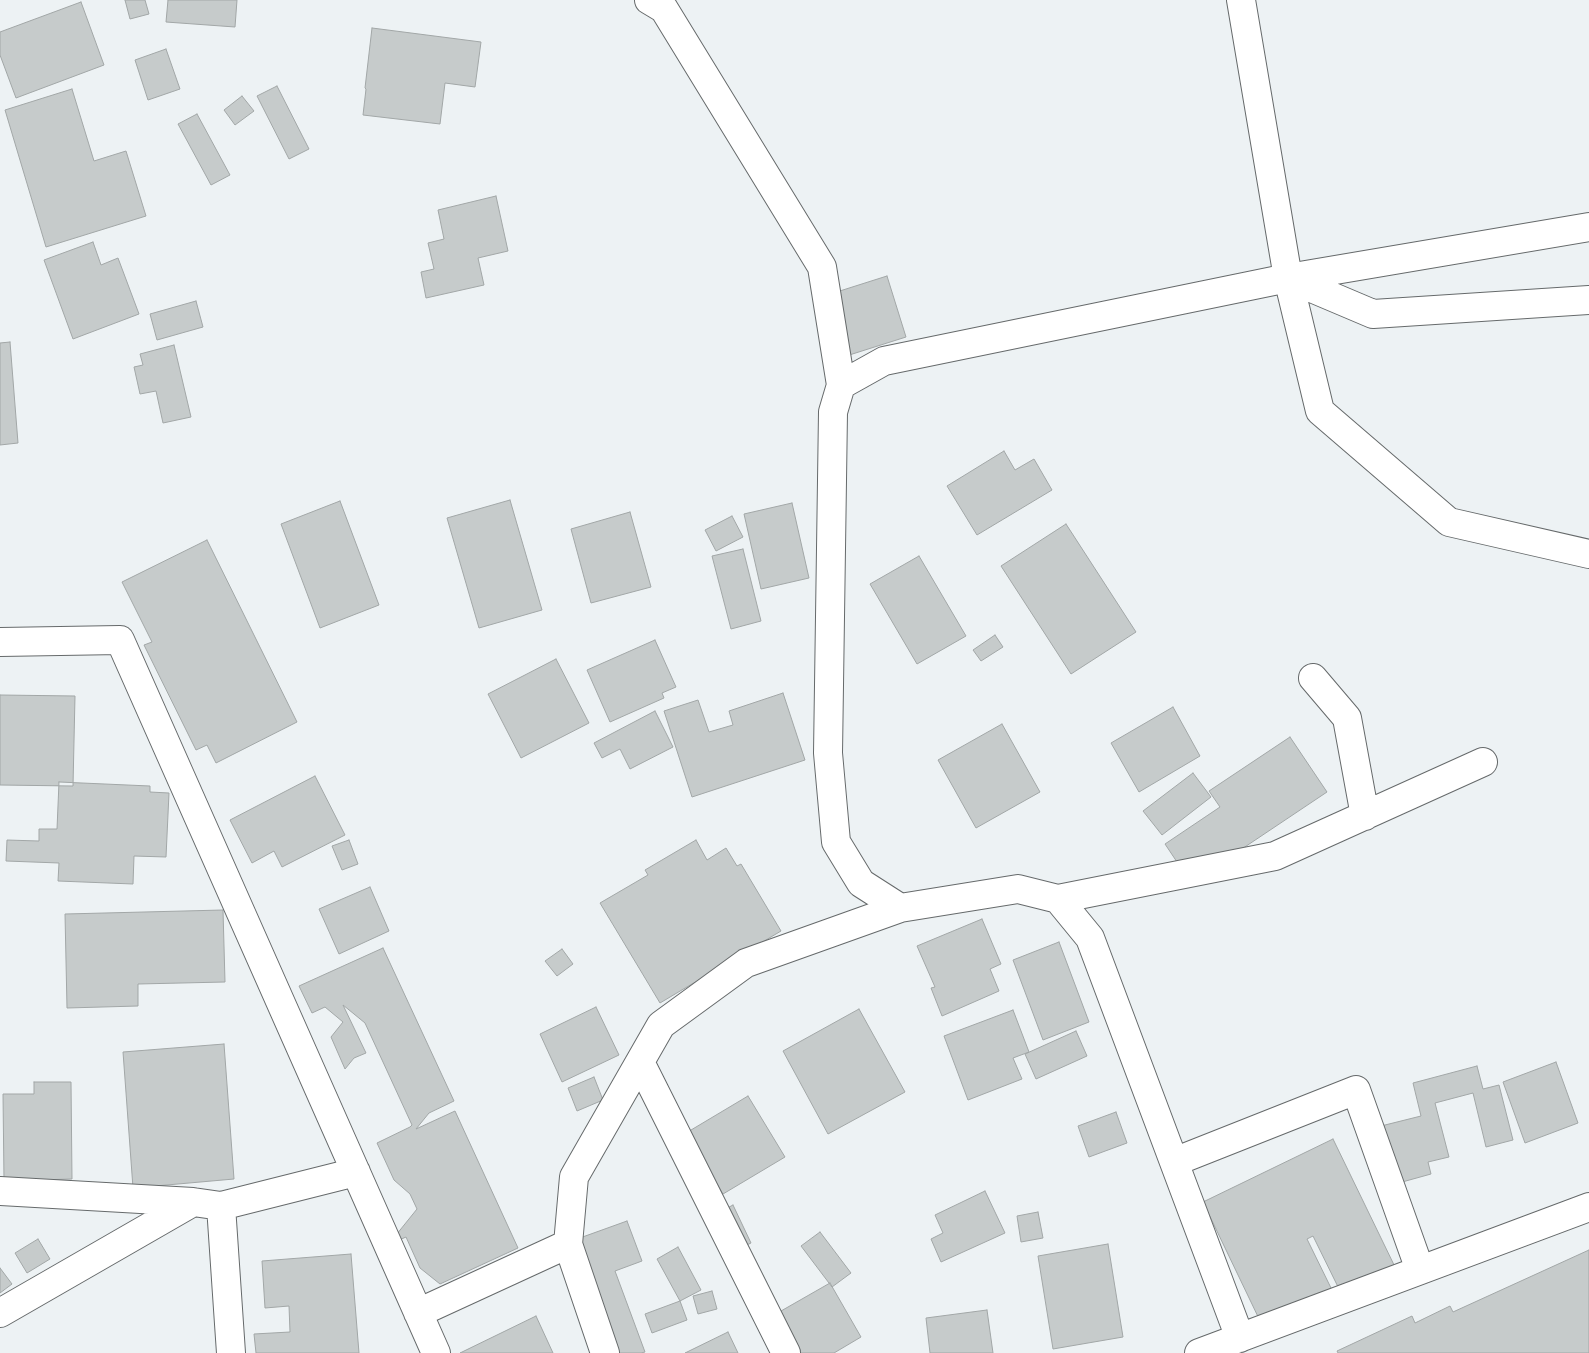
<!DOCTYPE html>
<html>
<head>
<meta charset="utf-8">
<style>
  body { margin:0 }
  canvas { display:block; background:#edf2f4 }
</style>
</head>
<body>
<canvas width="1589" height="1353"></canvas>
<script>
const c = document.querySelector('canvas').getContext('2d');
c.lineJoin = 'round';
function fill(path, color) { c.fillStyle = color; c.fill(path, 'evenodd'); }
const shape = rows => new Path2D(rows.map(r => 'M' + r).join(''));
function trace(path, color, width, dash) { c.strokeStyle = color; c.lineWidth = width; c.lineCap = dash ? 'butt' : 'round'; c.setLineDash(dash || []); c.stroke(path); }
const building = shape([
  [125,0,145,0,149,14,130,19,125,0],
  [168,0,237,0,235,27,166,22,168,0],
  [81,2,104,65,16,98,0,55,0,32,81,2],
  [372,28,481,42,475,87,445,83,440,124,363,115,366,89,365,88,372,28],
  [166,49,180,89,148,100,135,60,166,49],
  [277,86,309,149,289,159,257,96,277,86],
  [72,89,94,161,126,151,146,216,46,247,5,110,72,89],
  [242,96,254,111,235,125,224,110,242,96],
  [197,114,230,175,211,185,178,124,197,114],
  [496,196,508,251,478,258,484,285,426,298,421,272,434,269,428,243,444,239,438,210,496,196],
  [93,242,101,265,118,258,139,314,73,339,44,260,93,242],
  [887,276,906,337,843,357,824,296,887,276],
  [196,301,203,327,157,340,150,314,196,301],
  [10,342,18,443,0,445,0,343,10,342],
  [174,345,191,417,163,423,156,391,140,394,134,367,143,365,140,354,174,345],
  [1004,451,1015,470,1034,459,1052,490,977,535,947,486,1004,451],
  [510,500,542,610,479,628,447,518,510,500],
  [340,501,379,605,320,628,281,524,340,501],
  [792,503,809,578,761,589,744,514,792,503],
  [630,512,651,587,591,603,571,529,630,512],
  [732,516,743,537,716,551,705,530,732,516],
  [1066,524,1136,632,1071,674,1001,566,1066,524],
  [207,540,297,722,216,763,207,745,196,750,144,645,152,642,122,582,207,540],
  [743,549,761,621,731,629,712,556,743,549],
  [919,556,966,636,917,664,870,584,919,556],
  [995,635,1003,647,981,661,973,650,995,635],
  [655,640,676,687,662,693,664,698,610,722,587,670,655,640],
  [556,659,589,723,521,758,488,694,556,659],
  [783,693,805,760,692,797,664,711,698,700,709,732,733,725,729,711,783,693],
  [0,695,75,696,73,786,0,785,0,695],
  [1173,707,1200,756,1139,792,1111,743,1173,707],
  [655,711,673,747,630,769,620,749,602,758,594,743,655,711],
  [1002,724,1040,792,976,828,938,760,1002,724],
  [1290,737,1327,792,1191,883,1165,844,1220,807,1209,791,1290,737],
  [1193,773,1211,797,1162,835,1143,811,1193,773],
  [315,776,345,835,282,867,274,851,252,863,230,820,315,776],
  [59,782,150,786,150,792,169,793,166,857,134,856,133,884,58,881,59,863,6,861,7,840,39,841,39,829,57,829,59,782],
  [349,840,358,864,342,870,332,846,349,840],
  [696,840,707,860,726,848,737,866,741,864,781,931,660,1003,600,903,648,875,645,870,696,840],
  [370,887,389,931,339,954,319,909,370,887],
  [223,910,225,982,138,984,138,1006,67,1008,65,914,223,910],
  [982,919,1001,964,990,969,999,991,942,1016,931,988,935,987,917,946,982,919],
  [1059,942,1089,1022,1043,1040,1013,960,1059,942],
  [383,948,454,1101,429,1113,416,1129,455,1111,518,1248,440,1284,420,1268,406,1237,388,1245,417,1209,410,1194,394,1180,377,1143,410,1127,412,1125,365,1023,343,1005,366,1053,354,1058,345,1069,331,1037,343,1022,325,1007,312,1013,299,986,383,948],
  [562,949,573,964,557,976,545,961,562,949],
  [596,1007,619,1055,562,1082,540,1034,596,1007],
  [859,1009,905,1092,828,1134,783,1051,859,1009],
  [1013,1010,1029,1052,1013,1058,1022,1079,968,1100,944,1036,1013,1010],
  [1076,1031,1087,1056,1036,1079,1025,1054,1076,1031],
  [224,1044,234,1179,133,1188,123,1052,224,1044],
  [1556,1062,1578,1123,1525,1143,1503,1082,1556,1062],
  [1477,1066,1483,1089,1499,1085,1513,1140,1486,1147,1473,1093,1435,1103,1449,1157,1428,1162,1431,1174,1395,1184,1381,1126,1421,1116,1413,1083,1477,1066],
  [594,1077,603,1100,577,1111,568,1088,594,1077],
  [34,1082,71,1082,72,1179,4,1181,3,1094,34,1094,34,1082],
  [748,1096,785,1157,723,1194,686,1133,748,1096],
  [1116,1112,1127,1143,1089,1157,1078,1126,1116,1112],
  [1333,1139,1396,1269,1342,1295,1313,1236,1307,1239,1332,1290,1262,1325,1203,1202,1333,1139],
  [985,1191,1005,1233,941,1262,931,1239,943,1233,935,1215,985,1191],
  [733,1205,751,1243,734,1251,716,1214,733,1205],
  [1038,1212,1043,1238,1021,1242,1017,1216,1038,1212],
  [627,1221,642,1261,615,1271,645,1352,641,1353,619,1353,577,1239,627,1221],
  [820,1232,851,1273,832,1287,801,1246,820,1232],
  [38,1239,50,1259,27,1273,15,1253,38,1239],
  [1108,1244,1123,1337,1053,1349,1038,1256,1108,1244],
  [678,1247,701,1290,680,1301,657,1259,678,1247],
  [1589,1250,1589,1353,1338,1353,1337,1351,1412,1316,1415,1323,1450,1306,1453,1312,1589,1250],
  [351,1254,359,1353,256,1353,254,1334,290,1332,289,1306,265,1308,262,1261,351,1254],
  [0,1268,12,1284,0,1293,0,1268],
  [830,1283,861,1337,834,1353,786,1353,767,1319,830,1283],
  [712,1291,717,1309,698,1314,693,1296,712,1291],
  [680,1301,687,1320,652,1333,645,1314,680,1301],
  [987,1310,993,1353,930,1353,926,1318,987,1310],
  [536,1316,553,1353,460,1353,536,1316],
  [728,1332,738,1353,685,1353,728,1332]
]);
fill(building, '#c6cbcb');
trace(building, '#a2a7a7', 1);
const minor = shape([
  [649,0,664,9,822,267,841,385],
  [1241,0,1288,278,1320,411,1449,522,1589,554],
  [1288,278,1373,314,1589,300],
  [0,642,120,640,436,1353],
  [1313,678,1347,718,1365,816],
  [1058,899,1275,856,1483,762],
  [640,1062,786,1353],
  [1174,1162,1356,1090,1420,1270],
  [0,1191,193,1202,221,1206,231,1353],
  [221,1206,356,1172],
  [568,1244,605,1353],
  [0,1313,193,1202],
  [418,1313,568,1244,574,1177,661,1025,746,963,900,908],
  [1240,1338,1090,938,1058,899,1018,889,900,908,861,883,836,842,828,753,833,412,841,385,884,361,1288,278,1589,227],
  [1199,1353,1589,1207]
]);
trace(minor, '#666a6b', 30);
trace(minor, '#fff', 28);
</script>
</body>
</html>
